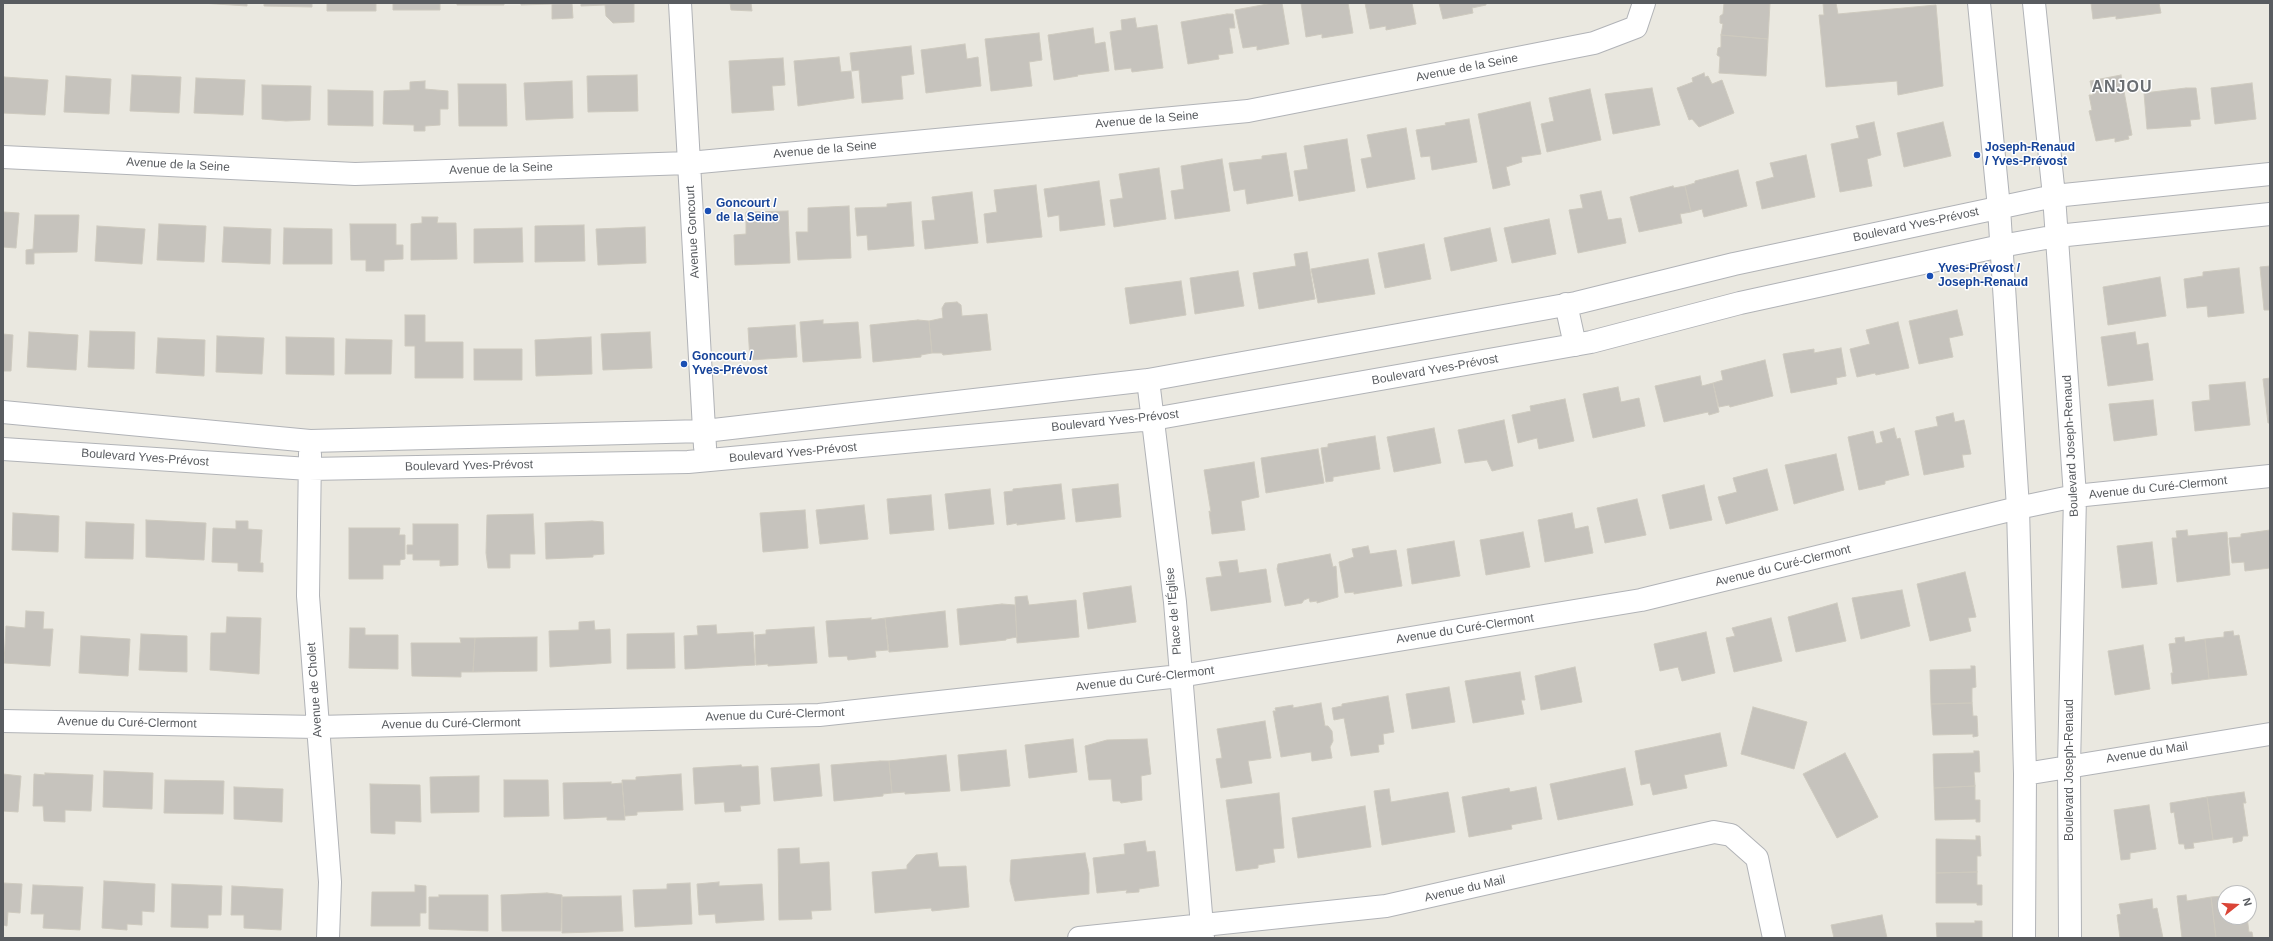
<!DOCTYPE html>
<html>
<head>
<meta charset="utf-8">
<style>
  body { margin:0 }
  #map { position:relative; width:2273px; height:941px; overflow:hidden; background:#eae8e0; font-family:Arial,sans-serif }
  canvas { display:block }
  .frame { position:absolute; inset:0; border:4px solid #595c60; pointer-events:none }
  .north { position:absolute; left:2217px; top:885px; width:40px; height:40px; box-sizing:border-box; background:#fff; border:1px solid #bdbebf; border-radius:50%; rotate:73deg; font-size:11px; font-weight:700; line-height:16px; text-align:center; color:#595c60 }
  .north::after { content:''; display:block; margin:auto; width:14px; height:18px; background:#da4537; clip-path:polygon(50% 0,100% 100%,50% 72%,0 100%) }
</style>
</head>
<body>
<div id="map">
<canvas width="2273" height="941"></canvas>
<div class="frame"></div>
<div class="north">N</div>
</div>
<script>
const c = document.querySelector('canvas').getContext('2d');
c.lineJoin = 'round';
function fill(path, color) { c.fillStyle = color; c.fill(path, 'evenodd'); }
const shape = rows => new Path2D(rows.map(r => 'M' + r).join(''));
function trace(path, color, width, dash) { c.strokeStyle = color; c.lineWidth = width; c.lineCap = dash ? 'butt' : 'round'; c.setLineDash(dash || []); c.stroke(path); }
function write(font, color, halo, rows, align = 'center') {
  c.font = font + ' Arial,sans-serif'; c.lineWidth = 3; c.setLineDash([]); c.textBaseline = 'middle'; c.strokeStyle = halo; c.fillStyle = color; for (const [text, x, y, turn = 0] of rows) {
    c.save(); c.translate(x, y); c.rotate((+turn || 0) * Math.PI / 180); c.textAlign = isNaN(turn) ? turn : align; if (halo) c.strokeText(text, 0, 0); c.fillText(text, 0, 0); c.restore();
  }
}
const building = shape([
  [201,3,247,3,247,6,201,3],
  [264,3,312,3,312,7,264,6,264,3],
  [327,3,376,3,376,11,327,11,327,3],
  [393,3,440,3,440,10,393,10,393,3],
  [457,3,504,3,504,5,457,5,457,3],
  [521,3,572,3,573,18,552,19,552,4,521,5,521,3],
  [581,3,634,3,634,22,613,23,606,16,605,5,581,6,581,3],
  [730,3,751,3,752,11,731,10,730,3],
  [1273,3,1282,3,1289,44,1257,50,1257,46,1243,48,1235,10,1273,3],
  [1301,3,1348,3,1353,33,1322,38,1322,34,1306,37,1301,3],
  [1365,3,1412,3,1416,24,1386,30,1386,26,1370,29,1365,3],
  [1439,3,1486,3,1486,5,1472,8,1473,13,1443,19,1439,3],
  [1724,3,1770,3,1768,39,1721,35,1723,24,1720,23,1720,16,1723,14,1724,3],
  [1823,3,1836,3,1838,14,1936,5,1943,86,1898,95,1897,81,1826,87,1819,15,1824,15,1823,3],
  [2091,3,2159,3,2161,13,2116,19,2116,16,2093,19,2091,3],
  [1227,14,1233,14,1235,28,1229,28,1233,53,1218,55,1219,59,1188,64,1181,22,1227,14],
  [1135,18,1137,28,1157,25,1163,68,1132,72,1131,68,1115,70,1110,32,1122,30,1121,20,1135,18],
  [1093,28,1095,44,1105,42,1109,71,1077,75,1078,76,1054,80,1048,35,1093,28],
  [1039,33,1042,60,1029,62,1032,86,991,91,985,39,1039,33],
  [1721,35,1768,39,1766,76,1719,73,1720,57,1717,55,1718,48,1721,47,1721,35],
  [965,44,967,59,978,57,981,86,926,93,921,50,965,44],
  [911,46,914,74,901,76,903,99,862,103,859,70,852,71,850,53,911,46],
  [839,57,841,72,851,71,854,98,798,106,794,61,839,57],
  [783,58,785,85,772,86,774,110,732,113,729,61,783,58],
  [1704,73,1705,77,1708,76,1712,84,1722,80,1734,113,1699,127,1692,119,1689,120,1677,88,1693,82,1692,78,1704,73],
  [132,75,181,77,179,113,130,111,132,75],
  [637,75,638,111,588,112,587,76,637,75],
  [2121,75,2132,135,2128,136,2129,139,2115,142,2115,138,2096,141,2089,111,2092,110,2089,95,2093,95,2090,81,2121,75],
  [66,76,111,79,109,114,64,112,66,76],
  [4,77,48,80,45,115,3,113,4,77],
  [196,78,245,80,243,115,194,113,196,78],
  [425,81,425,89,448,91,448,109,440,109,440,125,425,126,425,131,414,131,414,125,383,124,384,91,410,90,410,82,425,81],
  [572,81,573,118,526,120,524,83,572,81],
  [2252,83,2256,119,2215,124,2211,88,2252,83],
  [458,84,506,84,507,126,459,126,458,84],
  [262,85,311,86,310,120,286,121,262,119,262,85],
  [1652,88,1660,125,1613,134,1605,94,1652,88],
  [2186,88,2196,88,2200,119,2190,120,2191,126,2147,129,2144,93,2186,88],
  [1590,89,1601,140,1547,152,1541,124,1554,121,1549,98,1590,89],
  [328,90,373,91,373,126,328,125,328,90],
  [1530,102,1541,154,1521,157,1522,162,1506,167,1510,185,1493,189,1478,114,1530,102],
  [1469,119,1477,162,1432,170,1430,156,1421,157,1416,130,1446,125,1445,123,1469,119],
  [1874,122,1881,155,1867,159,1872,186,1840,192,1831,144,1859,138,1856,126,1874,122],
  [1943,122,1951,156,1904,167,1897,133,1943,122],
  [1406,128,1415,179,1367,188,1361,159,1372,157,1367,135,1406,128],
  [1347,139,1355,191,1299,201,1294,171,1308,169,1304,146,1347,139],
  [1286,153,1293,196,1247,204,1245,189,1234,191,1229,163,1262,159,1262,156,1286,153],
  [1806,155,1815,197,1762,209,1756,182,1774,177,1770,163,1806,155],
  [1222,159,1230,211,1175,219,1171,191,1184,189,1181,166,1222,159],
  [1159,168,1166,219,1114,227,1110,200,1123,198,1119,174,1159,168],
  [1738,170,1747,206,1704,217,1702,209,1691,212,1685,186,1695,183,1695,181,1738,170],
  [1099,181,1105,225,1060,231,1059,215,1048,217,1044,189,1099,181],
  [1036,185,1042,237,987,243,984,214,997,212,994,190,1036,185],
  [1673,186,1674,188,1685,186,1691,212,1680,214,1682,223,1639,232,1630,197,1673,186],
  [1601,191,1608,220,1621,218,1626,243,1578,253,1569,210,1583,208,1580,195,1601,191],
  [972,192,978,243,925,249,922,221,935,220,932,197,972,192],
  [911,202,914,246,868,250,867,235,857,236,855,208,887,207,887,204,911,202],
  [849,206,851,258,798,260,796,232,808,232,808,208,849,206],
  [788,211,790,263,735,265,734,235,746,234,746,212,788,211],
  [3,212,19,213,16,248,3,247,3,212],
  [35,215,79,215,77,252,34,253,34,264,26,264,26,250,33,249,35,215],
  [422,217,438,217,437,223,456,223,457,259,411,260,411,224,422,223,422,217],
  [1549,219,1556,254,1512,263,1504,228,1549,219],
  [159,224,206,226,204,262,157,260,159,224],
  [350,224,396,224,396,245,403,245,403,259,384,260,384,271,366,271,366,260,351,260,350,224],
  [584,225,585,261,535,262,535,226,584,225],
  [97,226,145,229,142,264,95,261,97,226],
  [224,227,271,229,270,264,222,262,224,227],
  [645,227,646,263,598,265,596,229,645,227],
  [284,228,332,229,332,264,283,264,284,228],
  [522,228,523,262,474,263,474,229,522,228],
  [1490,228,1497,261,1451,271,1444,238,1490,228],
  [1424,244,1431,279,1385,288,1378,253,1424,244],
  [1307,252,1315,299,1259,309,1253,273,1296,266,1294,254,1307,252],
  [1368,259,1375,294,1318,303,1311,269,1368,259],
  [2270,266,2270,310,2264,310,2260,267,2270,266],
  [2239,268,2244,313,2208,317,2207,306,2187,308,2184,279,2203,276,2203,272,2239,268],
  [1238,271,1244,306,1195,314,1190,278,1238,271],
  [2160,277,2166,316,2108,325,2103,287,2160,277],
  [1181,281,1186,315,1130,324,1125,288,1181,281],
  [957,302,961,305,962,316,987,314,991,350,943,355,942,353,932,353,929,321,943,318,942,308,945,303,957,302],
  [1957,310,1963,335,1949,338,1953,357,1919,364,1909,321,1957,310],
  [405,315,425,315,425,342,463,342,463,378,415,378,415,346,405,346,405,315],
  [823,320,823,324,858,322,861,358,803,362,800,322,823,320],
  [918,320,929,321,932,353,921,355,921,357,873,362,870,325,918,320],
  [1898,322,1909,368,1876,375,1875,373,1857,377,1850,349,1870,344,1866,330,1898,322],
  [795,325,797,357,750,360,748,328,795,325],
  [90,331,135,332,134,369,88,367,90,331],
  [29,332,78,335,76,370,27,367,29,332],
  [650,332,652,368,603,370,601,334,650,332],
  [2135,332,2137,345,2148,343,2153,380,2108,386,2101,337,2135,332],
  [3,334,13,335,11,371,3,371,3,334],
  [217,336,264,338,262,374,216,372,217,336],
  [286,337,334,338,334,375,286,374,286,337],
  [591,337,592,374,536,376,535,340,591,337],
  [158,338,205,340,204,376,156,373,158,338],
  [346,339,392,340,391,374,345,374,346,339],
  [1841,348,1846,376,1836,378,1837,384,1791,393,1783,354,1814,349,1814,353,1841,348],
  [474,349,522,349,522,380,474,380,474,349],
  [1765,360,1773,396,1730,407,1729,405,1719,407,1713,383,1723,380,1721,371,1765,360],
  [1700,376,1702,386,1713,383,1719,412,1709,415,1708,412,1664,422,1655,386,1700,376],
  [2270,378,2270,423,2268,423,2263,379,2270,378],
  [2245,382,2250,425,2195,431,2192,402,2210,400,2209,385,2245,382],
  [1618,387,1621,402,1639,398,1645,426,1593,438,1583,394,1618,387],
  [1565,399,1574,441,1539,449,1537,438,1518,443,1512,415,1531,411,1530,406,1565,399],
  [2153,400,2157,435,2114,441,2109,404,2153,400],
  [1953,413,1955,422,1964,420,1971,454,1962,455,1964,467,1924,475,1915,431,1938,426,1936,417,1953,413],
  [1504,420,1513,466,1492,471,1487,460,1465,463,1458,430,1504,420],
  [1434,428,1441,463,1394,472,1387,437,1434,428],
  [1894,428,1897,439,1900,438,1909,475,1885,481,1885,484,1859,490,1848,437,1873,431,1876,444,1883,442,1880,432,1894,428],
  [1375,436,1380,469,1333,477,1333,481,1326,482,1321,448,1328,447,1328,444,1375,436],
  [1318,449,1324,483,1266,493,1261,458,1318,449],
  [1836,454,1844,490,1794,504,1785,465,1836,454],
  [1254,462,1259,497,1241,501,1245,530,1212,534,1209,511,1211,512,1204,470,1254,462],
  [1767,469,1778,510,1726,524,1718,497,1737,492,1733,478,1767,469],
  [1061,484,1065,519,1017,525,1017,523,1007,525,1004,492,1013,491,1013,489,1061,484],
  [1118,484,1121,517,1076,522,1072,489,1118,484],
  [1704,485,1712,520,1670,529,1662,495,1704,485],
  [990,489,994,524,949,529,945,494,990,489],
  [931,495,934,530,890,534,887,499,931,495],
  [1637,499,1646,535,1605,543,1597,508,1637,499],
  [864,505,868,539,820,544,816,510,864,505],
  [805,510,808,548,763,552,760,513,805,510],
  [13,513,59,516,58,552,12,550,13,513],
  [1572,513,1575,529,1588,526,1593,553,1545,562,1538,520,1572,513],
  [533,514,535,554,510,554,510,568,488,568,486,553,487,515,533,514],
  [146,520,206,523,204,560,146,557,146,520],
  [236,521,248,521,248,529,262,530,260,563,263,563,263,572,238,571,238,563,212,562,213,528,236,529,236,521],
  [592,521,603,522,604,554,593,555,593,557,546,559,545,523,592,521],
  [86,522,134,524,133,559,85,558,86,522],
  [413,524,458,524,458,565,440,566,440,560,413,560,413,554,407,554,407,545,413,545,413,524],
  [349,528,400,528,399,535,405,535,405,559,400,560,400,565,383,565,383,579,349,579,349,528],
  [2187,530,2188,536,2227,532,2230,575,2177,582,2172,538,2177,538,2176,531,2187,530],
  [2270,530,2270,568,2245,571,2244,562,2232,563,2229,538,2241,537,2241,534,2270,530],
  [1523,532,1530,567,1486,575,1480,540,1523,532],
  [1454,541,1460,576,1412,584,1407,549,1454,541],
  [2152,542,2157,584,2122,588,2117,546,2152,542],
  [1368,546,1370,554,1396,550,1402,586,1354,594,1354,592,1345,593,1339,562,1354,557,1352,549,1368,546],
  [1330,554,1333,567,1336,566,1338,597,1317,603,1317,601,1310,602,1309,598,1304,600,1302,603,1285,606,1277,569,1278,564,1330,554],
  [1237,560,1239,573,1266,569,1271,602,1211,611,1206,578,1222,576,1219,562,1237,560],
  [1965,572,1976,617,1968,618,1971,631,1930,641,1917,584,1965,572],
  [1131,586,1136,622,1088,629,1083,593,1131,586],
  [1902,590,1910,626,1861,639,1852,598,1902,590],
  [1027,596,1029,605,1076,600,1079,637,1017,643,1015,597,1027,596],
  [1837,603,1846,641,1796,652,1788,617,1837,603],
  [1002,604,1015,605,1017,637,1006,639,1006,640,960,645,957,609,1002,604],
  [26,611,44,612,43,629,53,629,50,666,4,663,6,626,25,628,26,611],
  [945,611,948,647,889,652,885,618,945,611],
  [227,617,261,618,259,674,210,670,211,633,226,633,227,617],
  [871,618,871,620,885,618,888,650,875,651,876,657,848,660,847,656,829,657,826,621,871,618],
  [1771,618,1782,661,1734,672,1726,638,1735,636,1732,628,1771,618],
  [594,621,595,630,610,629,611,663,550,667,549,631,579,630,579,622,594,621],
  [716,625,717,634,753,632,755,665,685,669,684,636,698,635,697,626,716,625],
  [814,627,817,663,768,666,768,664,756,665,755,635,766,634,766,630,814,627],
  [350,628,365,628,365,635,398,635,398,669,349,668,350,628],
  [2233,631,2234,636,2239,635,2247,675,2209,679,2205,639,2224,637,2224,632,2233,631],
  [1706,632,1715,673,1682,681,1678,667,1660,671,1654,644,1706,632],
  [674,633,675,668,627,669,627,634,674,633],
  [141,634,187,636,187,672,139,670,141,634],
  [81,636,130,639,128,676,79,673,81,636],
  [537,637,537,671,473,672,475,638,537,637],
  [2184,637,2185,642,2205,639,2209,679,2172,684,2171,673,2173,673,2169,644,2176,643,2175,638,2184,637],
  [460,638,475,638,473,672,461,672,461,677,412,676,411,643,461,643,460,638],
  [2143,645,2150,689,2115,695,2108,651,2143,645],
  [1971,666,1975,666,1976,687,1972,688,1972,703,1931,704,1930,670,1971,669,1971,666],
  [1575,667,1582,702,1541,710,1535,676,1575,667],
  [1520,672,1525,700,1521,700,1524,714,1473,723,1465,681,1520,672],
  [1449,687,1455,722,1412,729,1406,694,1449,687],
  [1388,696,1394,732,1383,734,1384,744,1378,745,1379,752,1351,756,1344,718,1334,720,1332,708,1342,706,1342,704,1388,696],
  [1321,703,1325,726,1328,726,1332,731,1333,741,1330,747,1332,758,1312,761,1311,752,1281,757,1273,711,1276,711,1275,708,1293,705,1293,708,1321,703],
  [1972,703,1973,716,1977,716,1978,736,1973,737,1973,734,1933,735,1931,704,1972,703],
  [1753,707,1807,722,1794,769,1741,754,1753,707],
  [1265,721,1271,758,1248,761,1252,783,1221,788,1216,759,1222,758,1217,729,1265,721],
  [1720,733,1727,766,1684,775,1687,788,1653,795,1650,783,1641,785,1635,751,1720,733],
  [1073,739,1077,772,1029,778,1025,745,1073,739],
  [1147,739,1151,774,1141,776,1142,800,1121,803,1120,801,1113,801,1111,779,1089,780,1085,746,1107,740,1147,739],
  [1006,750,1010,786,961,791,958,755,1006,750],
  [1974,751,1979,751,1980,772,1974,772,1975,786,1934,788,1933,754,1974,753,1974,751],
  [1845,753,1878,817,1837,838,1803,774,1845,753],
  [946,755,950,791,905,794,905,792,892,793,889,761,946,755],
  [880,761,889,761,892,793,883,794,883,796,834,801,831,765,880,761],
  [819,764,822,796,774,801,771,768,819,764],
  [741,765,742,767,758,766,760,804,740,806,741,811,725,812,724,802,695,804,693,768,741,765],
  [1625,768,1633,805,1558,820,1550,784,1625,768],
  [104,771,153,773,152,809,103,807,104,771],
  [45,773,93,775,91,811,65,810,65,822,44,821,43,806,33,806,34,774,45,775,45,773],
  [3,774,21,776,18,812,3,811,3,774],
  [681,774,683,810,637,812,637,815,625,816,622,780,636,780,636,777,681,774],
  [479,776,479,812,431,813,430,777,479,776],
  [165,780,224,781,223,814,164,813,165,780],
  [504,780,548,780,549,816,504,817,504,780],
  [611,782,611,784,622,783,625,820,607,820,607,817,564,819,563,783,611,782],
  [370,784,420,785,421,822,395,821,395,834,371,833,370,784],
  [1975,786,1975,800,1980,800,1980,822,1976,822,1976,819,1935,820,1934,788,1975,786],
  [234,787,283,789,282,822,234,819,234,787],
  [1536,787,1542,819,1511,825,1512,829,1469,837,1462,797,1509,788,1510,792,1536,787],
  [1389,789,1391,802,1448,792,1455,832,1382,845,1374,791,1389,789],
  [2244,792,2246,803,2243,803,2248,836,2243,836,2242,841,2233,843,2233,837,2213,840,2207,797,2244,792],
  [1279,793,1284,848,1273,849,1275,862,1258,865,1258,868,1236,871,1226,800,1279,793],
  [2207,797,2213,840,2193,843,2194,848,2185,849,2184,844,2179,844,2174,812,2171,813,2170,803,2207,797],
  [2149,805,2156,849,2130,853,2130,859,2121,860,2114,810,2149,805],
  [1365,806,1371,847,1298,858,1292,818,1365,806],
  [1976,836,1980,836,1981,856,1977,856,1977,872,1936,873,1936,839,1976,840,1976,836],
  [1145,841,1147,852,1155,851,1159,886,1139,889,1139,892,1126,893,1127,890,1097,893,1093,858,1125,854,1124,844,1145,841],
  [799,848,800,864,829,862,831,910,811,911,812,919,779,920,778,849,799,848],
  [937,853,939,867,966,866,969,907,932,911,931,908,875,913,872,872,907,869,907,865,916,855,937,853],
  [1085,853,1089,873,1089,894,1015,901,1010,881,1011,860,1085,853],
  [1977,872,1977,885,1982,885,1982,905,1977,905,1977,903,1936,903,1936,873,1977,872],
  [104,881,155,884,154,912,142,911,142,925,127,924,127,930,102,928,104,881],
  [719,882,719,886,762,884,764,920,716,923,715,914,699,915,697,884,719,882],
  [3,883,22,884,20,913,8,912,7,926,3,925,3,883],
  [690,883,692,924,635,927,633,890,667,889,667,884,690,883],
  [172,884,222,886,221,915,208,915,208,928,171,927,172,884],
  [33,885,83,887,80,930,43,928,44,914,31,914,33,885],
  [415,885,426,886,426,913,420,913,420,926,371,926,372,892,415,892,415,885],
  [232,886,283,889,281,930,244,928,244,915,231,915,232,886],
  [547,893,562,895,561,931,502,931,501,895,547,893],
  [439,895,488,895,488,931,429,929,429,897,439,897,439,895],
  [2186,895,2187,901,2211,897,2216,938,2182,938,2177,896,2186,895],
  [621,896,623,931,562,933,562,897,621,896],
  [2225,896,2225,917,2247,917,2249,932,2252,932,2253,938,2216,938,2211,897,2225,896],
  [2152,899,2153,909,2157,908,2163,938,2120,938,2117,915,2121,914,2119,904,2152,899],
  [1882,915,1887,938,1834,938,1831,925,1882,915],
  [1975,921,1982,921,1982,938,1937,938,1936,923,1975,923,1975,921]
]);
fill(building, '#c6c3bd');
trace(building, '#cecabf', 1);
const minor = shape([
  [680,3,705,447],
  [1979,3,1999,208,2018,508,2025,774,2024,938],
  [2034,3,2054,196,2075,496,2069,766,2070,938],
  [3,157,355,174,689,163,1248,111,1594,43,1636,27,1644,3],
  [1566,304,1575,345],
  [1148,380,1175,602,1203,938],
  [3,412,310,441,705,431,1148,380,1576,303,1734,264,2054,196,2270,174],
  [3,449,309,469,688,462,1153,419,1591,342,1740,303,2001,246,2057,236,2270,214],
  [310,454,308,596,330,882,328,938],
  [3,721,317,727,819,715,1180,676,1641,600,2018,508,2075,496,2270,476],
  [2025,774,2270,734],
  [1079,938,1386,906,1714,832,1731,835,1757,858,1774,938]
]);
trace(minor, '#b1b3b7', 24);
trace(minor, '#fff', 22);
for (const [x, y, r, color] of [
  [1977,155,4,"#1a4fb4"],
  [708,211,4,"#1a4fb4"],
  [1930,276,4,"#1a4fb4"],
  [684,364,4,"#1a4fb4"]
]) { const dot = new Path2D(); dot.arc(x, y, r, 0, 2 * Math.PI); c.fillStyle = color; c.fill(dot); trace(dot, '#fff', 1.5); }
write('12px', '#595c60', '#fff', [
  ["Avenue de la Seine",1467,68,-11],
  ["Avenue de la Seine",1147,120,-5],
  ["Avenue de la Seine",825,150,-5],
  ["Avenue de la Seine",178,165,3],
  ["Avenue de la Seine",501,169,-2],
  ["Boulevard Yves-Prévost",1916,225,-12],
  ["Avenue Goncourt",693,232,-93],
  ["Boulevard Yves-Prévost",1435,370,-10],
  ["Boulevard Yves-Prévost",1115,421,-6],
  ["Boulevard Joseph-Renaud",2071,446,-93],
  ["Boulevard Yves-Prévost",793,453,-5],
  ["Boulevard Yves-Prévost",145,458,4],
  ["Boulevard Yves-Prévost",469,466,-1],
  ["Avenue du Curé-Clermont",2158,488,-6],
  ["Avenue du Curé-Clermont",1783,566,-14],
  ["Place de l'Église",1174,611,-95],
  ["Avenue du Curé-Clermont",1465,629,-9],
  ["Avenue du Curé-Clermont",1145,679,-7],
  ["Avenue de Cholet",315,690,-94],
  ["Avenue du Curé-Clermont",775,715,-2],
  ["Avenue du Curé-Clermont",127,723,1],
  ["Avenue du Curé-Clermont",451,724,-1],
  ["Avenue du Mail",2147,753,-9],
  ["Boulevard Joseph-Renaud",2070,770,-90],
  ["Avenue du Mail",1465,889,-13]
]);
write('bold 12px', '#164399', '#fff', [
  ["Joseph-Renaud",1985,148],
  ["/ Yves-Prévost",1985,162],
  ["Goncourt /",716,204],
  ["de la Seine",716,218],
  ["Yves-Prévost /",1938,269],
  ["Joseph-Renaud",1938,283],
  ["Goncourt /",692,357],
  ["Yves-Prévost",692,371]
], 'left');
c.letterSpacing = '1px';
write('bold 16px', '#6a6e72', '#fff', [
  ["ANJOU",2122,88]
]);
c.letterSpacing = '0px';
</script>
</body>
</html>
